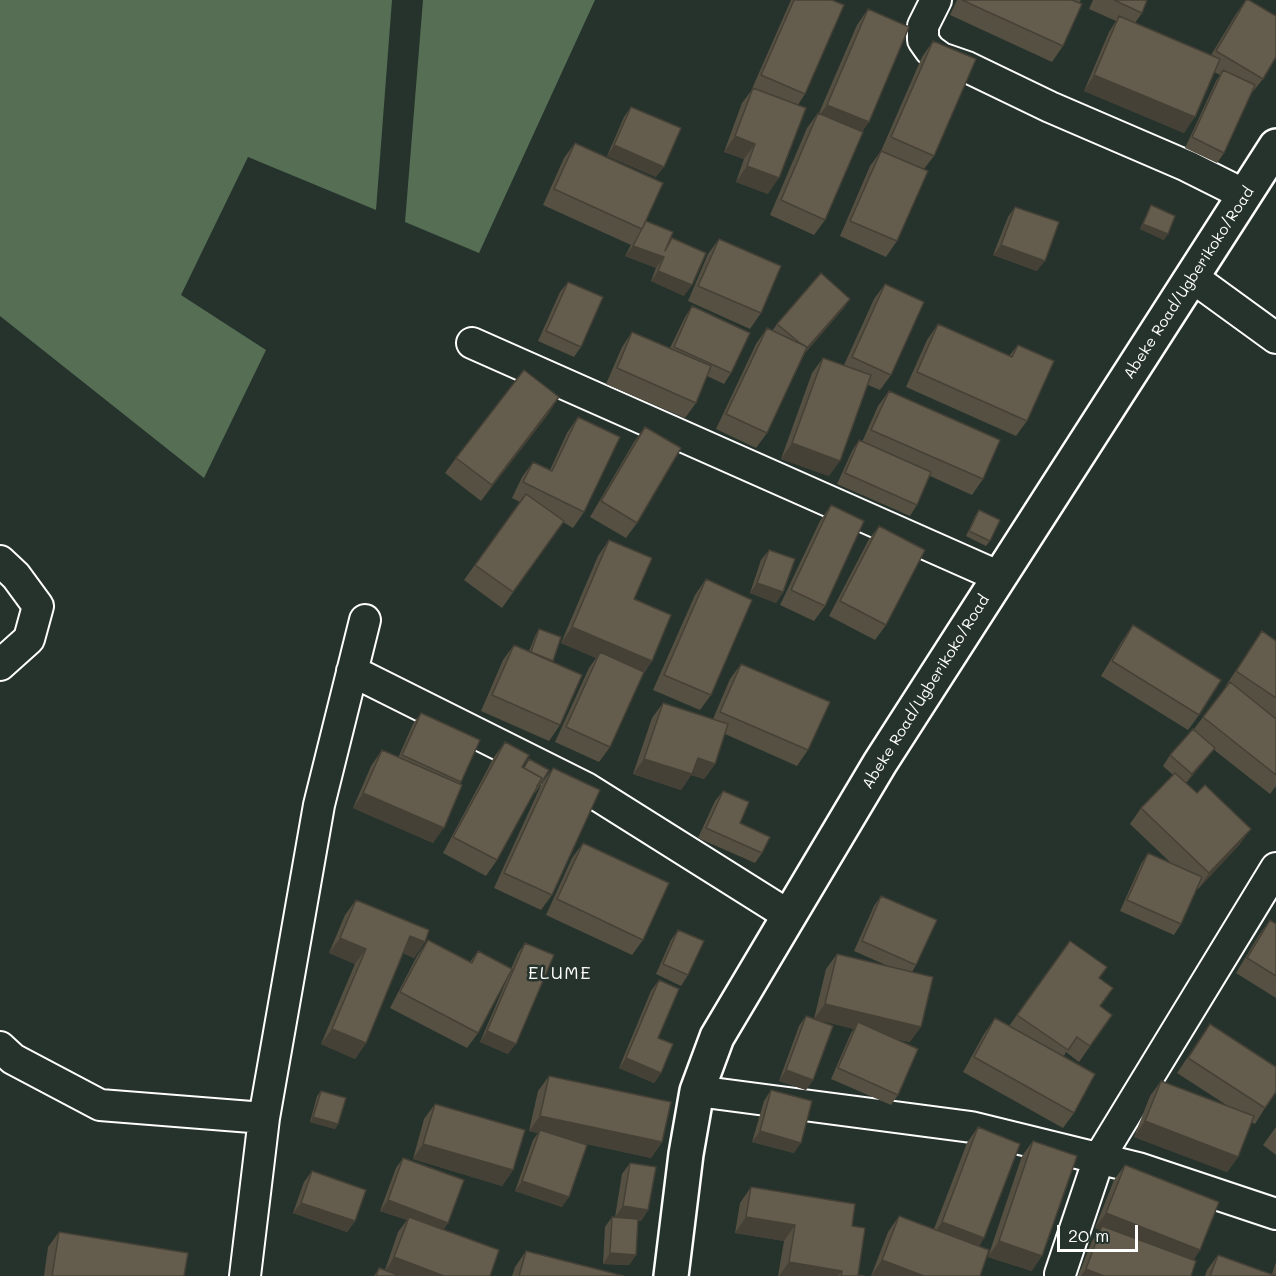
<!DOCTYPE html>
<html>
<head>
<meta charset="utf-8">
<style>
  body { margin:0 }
  #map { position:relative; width:1276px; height:1276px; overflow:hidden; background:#26332d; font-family:Mali,sans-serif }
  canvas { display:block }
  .scale { position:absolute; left:1057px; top:1225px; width:81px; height:27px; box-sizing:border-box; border:3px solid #fff; border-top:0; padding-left:8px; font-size:18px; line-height:21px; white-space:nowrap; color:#fff; -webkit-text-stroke:4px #26332d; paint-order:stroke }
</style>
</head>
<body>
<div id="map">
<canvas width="1276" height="1276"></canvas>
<div class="scale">20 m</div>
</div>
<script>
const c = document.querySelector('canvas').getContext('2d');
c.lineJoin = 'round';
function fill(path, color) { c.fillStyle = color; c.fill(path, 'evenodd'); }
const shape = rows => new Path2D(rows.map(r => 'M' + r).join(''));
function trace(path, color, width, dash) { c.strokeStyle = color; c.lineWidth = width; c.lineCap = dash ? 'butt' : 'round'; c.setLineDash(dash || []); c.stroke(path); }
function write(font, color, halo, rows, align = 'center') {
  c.font = font + ' Mali,sans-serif'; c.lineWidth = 5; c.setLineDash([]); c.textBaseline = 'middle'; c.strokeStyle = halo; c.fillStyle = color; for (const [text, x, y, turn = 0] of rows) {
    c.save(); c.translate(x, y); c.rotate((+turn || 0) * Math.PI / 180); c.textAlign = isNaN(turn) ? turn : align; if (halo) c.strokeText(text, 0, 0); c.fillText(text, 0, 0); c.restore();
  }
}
fill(shape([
  [0,0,392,0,376,210,248,157,181,295,266,350,204,478,0,316],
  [423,0,595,0,479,253,405,222]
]), '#556e54');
const minor = shape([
  [936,0,923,26,923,40,930,50,941,58,967,67,1050,107,1187,166,1245,195],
  [1192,277,1276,338],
  [472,343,1000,577],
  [0,561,16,576,38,606,29,639,0,665],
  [352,671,586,788,788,915],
  [0,1047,13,1059,100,1105,264,1118],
  [697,1091,971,1127,1138,1168,1276,1214],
  [1060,1274,1099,1158,1276,868],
  [245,1276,264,1118,319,805,365,620]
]);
const tertiary = shape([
  [671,1276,686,1154,697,1091,717,1037,880,763,1276,146]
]);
trace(minor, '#fff', 34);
trace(tertiary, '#fff', 38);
trace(minor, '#26332d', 30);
trace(tertiary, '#26332d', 33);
fill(shape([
  [791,0,832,0,805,94,798,105,768,194,736,182,744,159,724,152,742,103,751,91],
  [957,0,1081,0,1079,3,1063,46,1052,62,950,15],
  [1093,0,1147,0,1142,13,1135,23,1211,55,1236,14,1246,0,1263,79,1251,94,1224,153,1217,163,1185,148,1216,81,1220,75,1214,72,1184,133,1084,91,1109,32,1116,21,1089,9],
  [868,9,862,132,825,220,814,235,770,215,807,128,818,113,819,113,857,25],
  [933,41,934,156,924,169,897,241,886,257,840,236,870,166,881,151,922,57],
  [631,107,656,177,607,156,624,117],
  [575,143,646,221,668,244,672,238,684,296,651,281,656,268,625,256,631,245,543,205,564,158],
  [1151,205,1164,240,1140,229,1148,211],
  [1015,207,1037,271,993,255,1008,217],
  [719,239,761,313,750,329,688,301,708,254],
  [568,282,581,347,574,357,538,341,560,292],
  [885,284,891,375,880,390,868,385,829,476,781,459,812,373,823,358,844,365,874,299],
  [850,299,843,309,805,353,767,433,756,448,716,429,756,344,767,328,772,331,777,324],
  [692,306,731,373,724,384,707,376,696,403,685,418,606,384,622,347,632,332,670,348,685,317],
  [938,324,1009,356,1018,345,1027,421,1016,436,906,387,927,340],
  [889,391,983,479,972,495,930,476,917,505,910,516,837,484,852,451,859,440,862,442,878,406],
  [549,413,481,501,445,473,456,458],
  [578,417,584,512,573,528,563,522,502,608,464,580,520,502,512,498,522,477,533,462,550,470,567,433],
  [645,427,637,523,626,538,590,517,634,442],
  [831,505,825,606,814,621,780,605,820,521],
  [979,510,990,541,986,546,966,536,975,516],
  [879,526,886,625,875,640,829,616,868,541],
  [609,540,634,599,652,661,644,673,610,747,599,762,555,742,589,668,596,658,561,643,598,556],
  [769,550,783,592,776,603,750,593,761,560],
  [706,579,711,695,700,710,653,690,695,595],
  [1133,625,1199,715,1188,730,1101,676,1122,641],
  [539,629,552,662,560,725,549,741,481,711,503,660,514,645,529,651,536,634],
  [1262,631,1276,641,1276,786,1270,794,1213,749,1186,783,1240,844,1198,889,1197,888,1181,924,1174,935,1120,911,1141,864,1148,853,1172,864,1130,824,1141,808,1173,775,1163,766,1170,755,1194,729,1226,687,1225,687],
  [741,664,808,750,797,766,725,734,715,764,704,779,691,775,681,790,633,774,652,718,663,703,713,719,730,679],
  [421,713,461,782,433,843,353,808,371,766,382,750,398,758,413,724],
  [505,742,522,767,524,768,529,759,539,787,535,793,534,792,497,860,486,876,443,853,494,757],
  [553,768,552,895,541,910,494,888,542,783],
  [723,791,740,823,762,853,755,863,698,838,715,801],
  [583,843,643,940,632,955,546,915,572,858],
  [881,896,916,965,912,972,910,1042,896,1039,898,1095,891,1105,831,1079,851,1033,854,1029,819,1020,813,1080,806,1090,779,1081,799,1026,806,1016,814,1019,826,969,837,954,888,966,854,951,874,906],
  [356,900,425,942,414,958,403,953,366,1043,355,1059,321,1044,355,964,329,953,345,915],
  [1270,920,1276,924,1276,998,1236,973,1259,935],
  [678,930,688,975,681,986,656,974,671,940],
  [428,940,470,962,478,951,511,969,518,953,525,943,508,1054,480,1042,511,970,478,1033,467,1048,390,1008,417,956],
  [1070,941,1099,978,1100,1006,1112,1015,1079,1062,1066,1052,1064,1056,1074,1113,1063,1128,963,1072,984,1034,995,1018,1009,1026],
  [659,980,658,1038,661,1073,654,1083,619,1068,651,991],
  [1210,1024,1265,1108,1255,1124,1251,1122,1238,1157,1227,1172,1134,1137,1150,1096,1161,1081,1228,1106,1177,1073],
  [549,1076,662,1142,651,1158,573,1141,562,1207,515,1191,533,1140,538,1133,529,1131,538,1091],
  [771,1090,794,1153,752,1142,764,1101],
  [321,1091,338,1124,335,1129,310,1122,317,1096],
  [435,1104,513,1170,502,1186,413,1159,424,1119],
  [978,1127,984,1238,979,1246,871,1276,888,1232,899,1216,934,1229,967,1143],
  [1276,1127,1276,1155,1263,1145],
  [1033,1141,1032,1271,988,1257,1022,1156],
  [403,1158,448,1223,443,1230,490,1276,374,1276,379,1268,385,1270,398,1232,407,1220,380,1211,396,1168],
  [630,1163,648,1210,641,1221,638,1221,636,1255,629,1265,603,1264,605,1227,612,1217,615,1217,622,1174],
  [1125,1165,1200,1250,1193,1260,1191,1276,1078,1276,1092,1241,1100,1230,1095,1228,1114,1180],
  [312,1171,355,1221,347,1232,293,1213,304,1182],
  [751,1187,852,1226,858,1275,864,1276,778,1276,784,1241,735,1233,740,1203],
  [59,1232,184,1276,44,1276,48,1247],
  [526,1251,624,1276,512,1276,515,1267],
  [1218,1255,1272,1274,1276,1262,1276,1276,1205,1276,1207,1270]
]), '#565042');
fill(shape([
  [1094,75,1195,117,1184,133,1084,91],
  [827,105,869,122,858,138,816,120],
  [735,136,755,144,744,159,724,152],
  [614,145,664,167,656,177,607,156],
  [747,166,779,178,768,194,736,182],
  [1143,224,1168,234,1164,240,1140,229],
  [1001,245,1045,261,1037,271,993,255],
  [633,246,664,257,656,268,625,256],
  [658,271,692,285,684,296,651,281],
  [850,299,843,309,799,359,806,349],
  [559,397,549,413,481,501,492,485],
  [792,443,840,461,829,476,781,459],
  [757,583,783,592,776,603,750,593],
  [572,627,652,661,641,677,600,652,596,658,561,643],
  [1215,748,1207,758,1185,785,1192,774],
  [698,758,715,764,704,779,691,775,681,790,633,774,644,759],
  [363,793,444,828,433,843,353,808],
  [1251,829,1240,844,1198,889,1209,873],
  [410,936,425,942,414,958,400,952],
  [340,938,366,949,355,964,329,953],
  [825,1004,921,1027,910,1042,855,1029,858,1022,854,1029,814,1019],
  [332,1029,366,1043,355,1059,321,1044],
  [487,1031,516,1044,508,1054,480,1042],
  [626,1058,661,1073,654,1083,619,1068],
  [786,1070,813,1080,806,1090,779,1081],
  [540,1116,662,1142,651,1158,539,1133,540,1130,538,1133,529,1131],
  [313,1117,338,1124,335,1129,310,1122],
  [1145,1121,1238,1157,1227,1172,1134,1137],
  [760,1131,801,1143,794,1153,752,1142],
  [423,1144,513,1170,502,1186,413,1159],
  [522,1181,569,1197,562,1207,515,1191],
  [388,1200,448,1223,441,1233,409,1217,407,1220,380,1211],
  [301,1203,355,1221,347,1232,293,1213],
  [623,1206,648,1210,641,1221,615,1217],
  [1106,1213,1200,1250,1190,1266,1102,1226,1100,1230,1095,1228],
  [746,1217,795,1225,784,1241,735,1233],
  [942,1222,984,1238,973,1254,931,1238],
  [999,1241,1042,1256,1032,1271,988,1257],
  [610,1253,636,1255,629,1265,603,1264],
  [394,1257,444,1276,392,1276,384,1273],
  [882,1260,924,1276,871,1276],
  [789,1262,842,1271,838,1276,779,1276],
  [1086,1269,1104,1276,1081,1276]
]), '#464136');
const building = shape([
  [794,0,832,0,844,5,805,94,761,75,794,0],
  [962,0,1072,0,1082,4,1063,46,962,0],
  [1114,0,1147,0,1142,13,1114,0],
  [1246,0,1249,0,1276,16,1276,57,1263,79,1216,51,1246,0],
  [868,9,909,27,869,122,827,105,868,9],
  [1119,16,1220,59,1195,117,1094,75,1119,16],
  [933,41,976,59,934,156,891,137,933,41],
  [1223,70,1255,85,1224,153,1192,137,1223,70],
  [753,88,806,108,779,178,747,166,755,144,735,136,753,88],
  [631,107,681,128,664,167,614,145,631,107],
  [818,113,863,132,825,220,781,200,818,113],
  [575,143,663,183,642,229,554,189,575,143],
  [881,151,928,171,897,241,850,221,881,151],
  [1151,205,1175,216,1168,234,1143,224,1151,205],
  [1015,207,1059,222,1045,261,1001,245,1015,207],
  [646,221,673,232,665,251,672,238,706,253,692,285,658,271,664,257,633,246,646,221],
  [719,239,781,266,761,313,698,286,719,239],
  [821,273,850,299,807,348,807,347,800,343,777,324,821,273],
  [568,282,603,297,581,347,546,331,568,282],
  [885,284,924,302,891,375,852,357,885,284],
  [692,306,750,333,731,373,674,347,692,306],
  [938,324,1012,357,1018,345,1054,361,1027,421,917,372,938,324],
  [767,328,807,347,767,433,726,414,767,328],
  [632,332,711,366,696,403,617,368,632,332],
  [823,358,871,375,840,461,792,443,823,358],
  [524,370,559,397,492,485,456,458,524,370],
  [889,391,1000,440,983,479,871,430,889,391],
  [578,417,620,437,584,512,523,482,533,462,552,471,578,417],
  [645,427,681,448,637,523,601,501,645,427],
  [859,440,931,472,917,505,845,473,859,440],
  [526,494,564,521,513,592,475,565,526,494],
  [831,505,864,521,825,606,791,590,831,505],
  [979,510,1000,520,990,541,969,531,979,510],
  [879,526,925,550,886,625,840,601,879,526],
  [609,540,652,558,634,599,671,615,652,661,572,627,609,540],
  [769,550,795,559,783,592,757,583,769,550],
  [706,579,752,600,711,695,664,675,706,579],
  [1133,625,1221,680,1199,715,1112,661,1133,625],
  [539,629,561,637,553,661,531,652,539,629],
  [1262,631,1276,641,1276,698,1236,671,1262,631],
  [514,645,582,675,560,725,492,695,514,645],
  [600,652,644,672,610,747,566,727,600,652],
  [741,664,830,702,808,750,720,712,741,664],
  [1230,682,1276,719,1276,775,1203,717,1230,682],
  [663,703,728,724,715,764,698,758,692,774,644,759,663,703],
  [421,713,480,740,461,782,402,755,421,713],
  [1193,729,1215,748,1192,774,1170,755,1193,729],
  [505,742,529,755,522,767,542,778,497,860,453,837,505,742],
  [382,750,462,785,444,828,363,793,382,750],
  [529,759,549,770,539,787,537,786,542,778,524,768,529,759],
  [553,768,600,790,552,895,504,873,553,768],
  [1175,773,1197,793,1205,785,1251,829,1209,873,1141,808,1175,773],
  [723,791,749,802,740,823,770,837,762,853,706,828,723,791],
  [583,843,669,883,643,940,557,899,583,843],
  [1148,853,1202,877,1181,924,1127,900,1148,853],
  [881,896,937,920,916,965,862,941,881,896],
  [356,900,429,930,425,942,410,936,366,1043,332,1029,366,949,340,938,356,900],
  [1270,920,1276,924,1276,976,1247,958,1270,920],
  [678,930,704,941,688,975,663,964,678,930],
  [428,940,472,963,478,951,512,969,478,1033,400,992,428,940],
  [1070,941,1107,967,1099,978,1113,988,1100,1006,1112,1015,1090,1046,1077,1037,1068,1050,1017,1015,1070,941],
  [525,943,554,955,516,1044,487,1031,525,943],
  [837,954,933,977,921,1027,825,1004,837,954],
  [659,980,679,989,658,1038,673,1044,661,1073,626,1058,659,980],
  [806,1016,833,1026,813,1080,786,1070,806,1016],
  [995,1018,1095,1074,1074,1113,974,1057,995,1018],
  [858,1022,918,1049,898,1095,838,1068,858,1022],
  [1210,1024,1276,1067,1276,1092,1265,1108,1188,1058,1210,1024],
  [549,1076,671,1102,662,1142,540,1116,549,1076],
  [1161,1081,1254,1116,1238,1157,1145,1121,1161,1081],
  [771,1090,812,1101,801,1143,760,1131,771,1090],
  [321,1091,346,1098,338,1124,313,1117,321,1091],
  [435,1104,525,1130,513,1170,423,1144,435,1104],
  [978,1127,1020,1144,984,1238,942,1222,978,1127],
  [540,1130,587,1145,569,1197,522,1181,540,1130],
  [1033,1141,1077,1156,1042,1256,999,1241,1033,1141],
  [403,1158,464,1180,448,1223,388,1200,403,1158],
  [630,1163,656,1167,648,1210,623,1206,630,1163],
  [1125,1165,1219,1202,1200,1250,1106,1213,1125,1165],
  [312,1171,366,1190,355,1221,301,1203,312,1171],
  [751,1187,855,1204,852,1226,865,1228,858,1275,864,1276,841,1276,842,1271,789,1262,795,1225,746,1217,751,1187],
  [899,1216,989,1250,980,1276,924,1276,882,1260,899,1216],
  [409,1217,499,1250,490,1276,444,1276,394,1257,409,1217],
  [612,1217,638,1219,636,1255,610,1253,612,1217],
  [1102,1226,1196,1261,1191,1276,1104,1276,1086,1269,1102,1226],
  [59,1232,188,1253,184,1276,52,1276,59,1232],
  [526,1251,624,1276,519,1276,526,1251],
  [1218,1255,1276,1276,1210,1276,1218,1255],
  [379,1268,400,1276,376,1276,379,1268]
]);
fill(building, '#645d4d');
trace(building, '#464136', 1.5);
write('15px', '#fff', '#26332d', [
  ["Abeke Road/Ugberikoko/Road",1189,283,-57],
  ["Abeke Road/Ugberikoko/Road",926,692,-58]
]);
c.letterSpacing = '1.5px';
write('18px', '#fff', '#26332d', [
  ["ELUME",560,973]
]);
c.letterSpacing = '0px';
</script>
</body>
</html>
